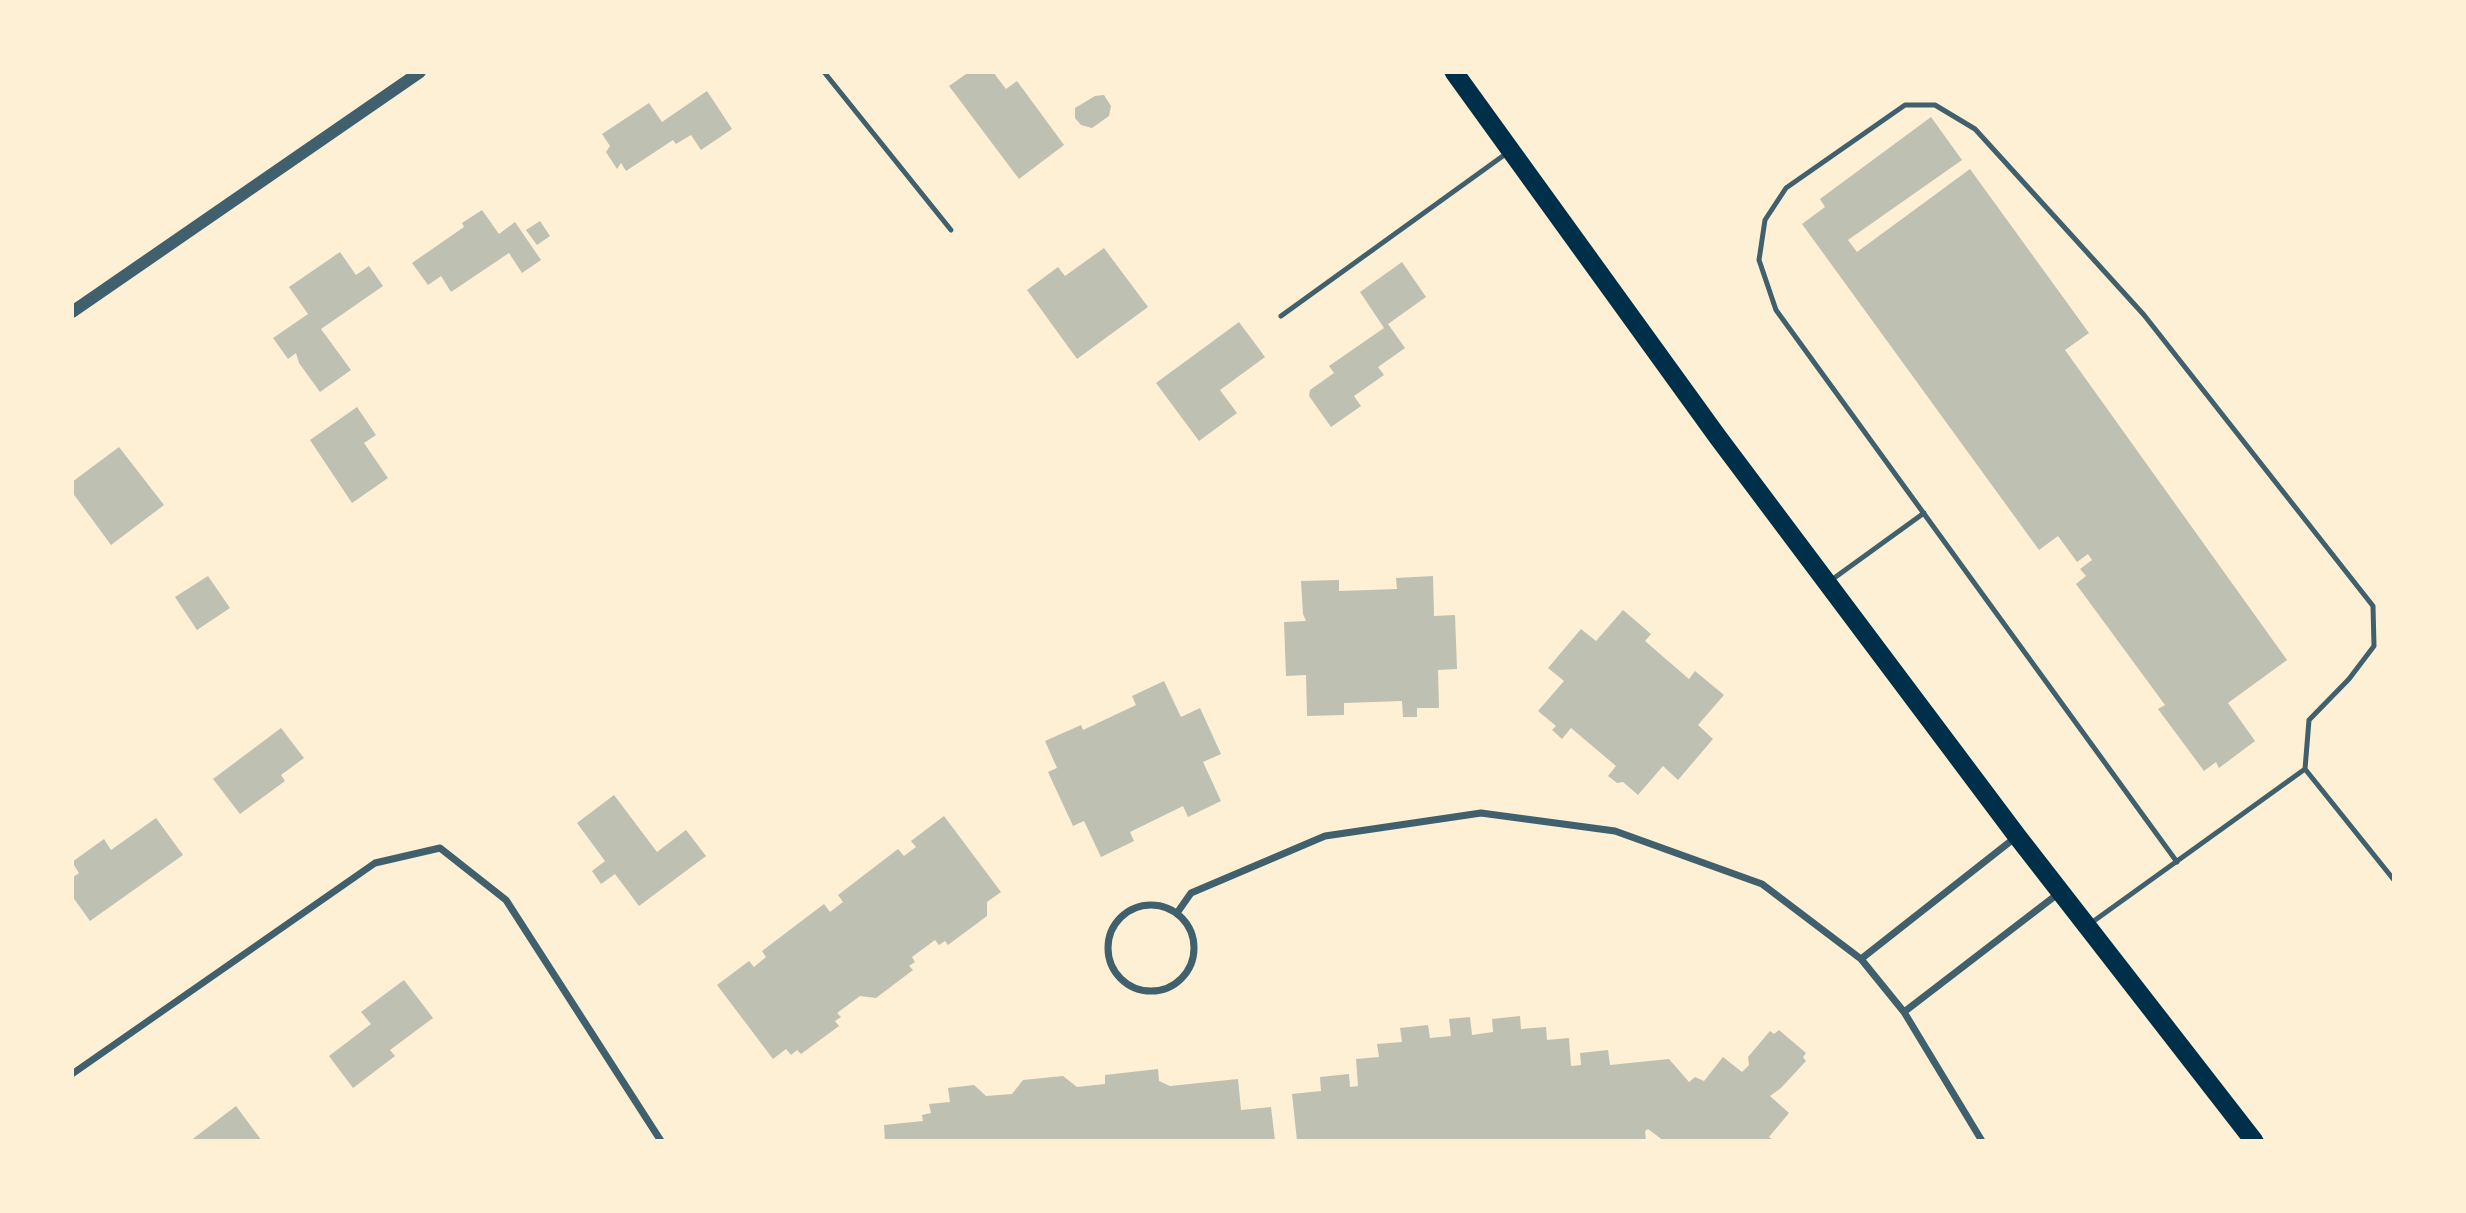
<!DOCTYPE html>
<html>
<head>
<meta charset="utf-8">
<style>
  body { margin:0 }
  #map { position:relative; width:2466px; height:1213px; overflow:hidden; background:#fdf0d5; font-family:"Nunito Sans",sans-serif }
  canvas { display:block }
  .frame { position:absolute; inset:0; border:74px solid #fdf0d5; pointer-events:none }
</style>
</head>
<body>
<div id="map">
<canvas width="2466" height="1213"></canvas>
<div class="frame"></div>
</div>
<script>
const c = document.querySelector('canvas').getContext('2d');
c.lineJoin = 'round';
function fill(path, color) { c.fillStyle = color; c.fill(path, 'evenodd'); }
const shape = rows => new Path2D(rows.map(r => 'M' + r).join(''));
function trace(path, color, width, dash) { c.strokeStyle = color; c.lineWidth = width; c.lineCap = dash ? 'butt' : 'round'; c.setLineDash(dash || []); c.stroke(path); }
fill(shape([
  [969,72,993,72,1006,89,1017,81,1064,145,1019,179,949,86],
  [707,91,732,129,701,150,691,135,676,144,673,140,626,171,621,163,617,169,606,152,610,146,602,134,649,103,662,122],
  [1104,95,1111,106,1109,116,1092,128,1081,125,1075,118,1075,108,1095,96],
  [1931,117,1962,160,1848,240,1857,252,1970,169,2089,333,2065,350,2287,660,2228,703,2255,741,2219,768,2216,762,2204,771,2158,709,2165,705,2076,584,2086,576,2080,569,2092,560,2088,554,2077,562,2058,536,2039,550,1802,224,1825,207,1820,199],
  [482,210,499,234,515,222,541,260,522,273,509,253,451,292,441,276,428,285,412,263,464,227,462,223],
  [540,221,550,236,537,245,526,230],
  [1104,248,1148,307,1077,359,1027,290,1058,267,1065,276],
  [340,252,356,275,369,266,383,286,321,329,351,370,320,392,299,363,296,353,288,359,273,338,308,314,289,287],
  [1402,262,1426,297,1388,324,1405,348,1378,367,1384,375,1354,396,1361,406,1331,427,1309,396,1310,390,1334,373,1329,366,1384,328,1360,292],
  [1239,322,1265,357,1220,390,1237,413,1199,441,1156,383],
  [357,407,376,435,364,443,388,478,352,503,310,440],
  [119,447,164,505,111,545,72,492,72,482],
  [208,576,230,608,197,630,175,597],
  [1433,576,1434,616,1455,615,1457,669,1438,670,1439,708,1417,708,1417,717,1403,717,1402,701,1344,703,1344,715,1307,716,1306,675,1286,676,1284,622,1306,621,1303,614,1301,581,1339,580,1339,591,1397,589,1396,578],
  [1623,610,1651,634,1645,641,1689,679,1695,671,1724,695,1698,725,1713,739,1678,780,1663,766,1638,795,1623,782,1617,783,1608,776,1616,766,1571,728,1562,739,1552,730,1556,726,1538,711,1564,681,1548,668,1581,629,1596,641],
  [1164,681,1181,717,1200,708,1221,754,1203,762,1221,801,1188,817,1183,806,1130,832,1134,841,1101,857,1084,821,1073,826,1048,772,1057,768,1045,741,1081,725,1083,730,1136,705,1132,696],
  [281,728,304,758,281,775,285,781,240,814,213,779],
  [614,795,657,852,686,830,706,856,639,906,615,874,601,884,592,871,605,861,577,823],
  [944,816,1001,892,987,902,987,916,948,945,945,941,939,945,935,940,912,957,915,962,909,966,913,970,876,998,860,996,837,1013,841,1017,835,1021,839,1026,801,1054,797,1050,791,1055,786,1049,773,1059,717,985,749,961,754,967,766,957,762,951,824,904,830,912,843,902,838,895,898,849,904,856,916,847,911,841],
  [156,818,183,855,90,921,72,896,72,878,79,873,72,862,104,839,111,850],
  [404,980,433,1018,390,1050,395,1056,353,1088,329,1056,371,1024,361,1012],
  [1520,1016,1521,1029,1546,1027,1547,1040,1569,1038,1571,1066,1581,1065,1580,1053,1608,1050,1610,1065,1669,1059,1689,1082,1695,1077,1704,1081,1723,1057,1742,1072,1749,1065,1748,1057,1770,1031,1774,1034,1779,1030,1806,1053,1803,1057,1806,1061,1781,1088,1770,1096,1789,1113,1769,1137,1774,1141,1664,1141,1648,1129,1645,1131,1646,1141,1297,1141,1292,1094,1321,1091,1320,1077,1349,1074,1350,1087,1358,1086,1356,1059,1379,1057,1377,1044,1402,1042,1400,1028,1428,1025,1430,1038,1451,1036,1449,1019,1470,1017,1472,1035,1493,1032,1492,1019],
  [1158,1069,1159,1081,1170,1086,1238,1079,1241,1110,1271,1107,1275,1141,885,1141,884,1125,923,1121,922,1115,931,1113,929,1104,950,1102,948,1088,974,1085,986,1096,1012,1094,1023,1080,1063,1076,1077,1087,1105,1084,1105,1075],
  [236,1106,262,1141,190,1141]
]), '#bec0b2');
trace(shape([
  [824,72,951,230],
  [1281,316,1507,153],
  [1830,581,1924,513],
  [2177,862,1776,310,1759,260,1765,220,1786,188,1905,105,1935,105,1975,129,2144,315,2373,606,2374,646,2349,679,2309,720,2305,769],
  [2091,923,2305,769,2394,880]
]), '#3f606c', 5);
trace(shape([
  '1108 948a43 43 0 1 1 86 0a43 43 0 1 1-86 0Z',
  [1177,913,1191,893,1325,836,1481,813,1615,831,1762,884,1861,959,1904,1012,1982,1141],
  [1861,959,2016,837],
  [1904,1012,2059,893],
  [72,1074,375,863,440,848,506,900,661,1141]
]), '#3f606c', 7);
trace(shape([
  [72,312,420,72]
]), '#3f606c', 12);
trace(shape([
  [1454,72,1717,436,2017,836,2254,1141]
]), '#003049', 19);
</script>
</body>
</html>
